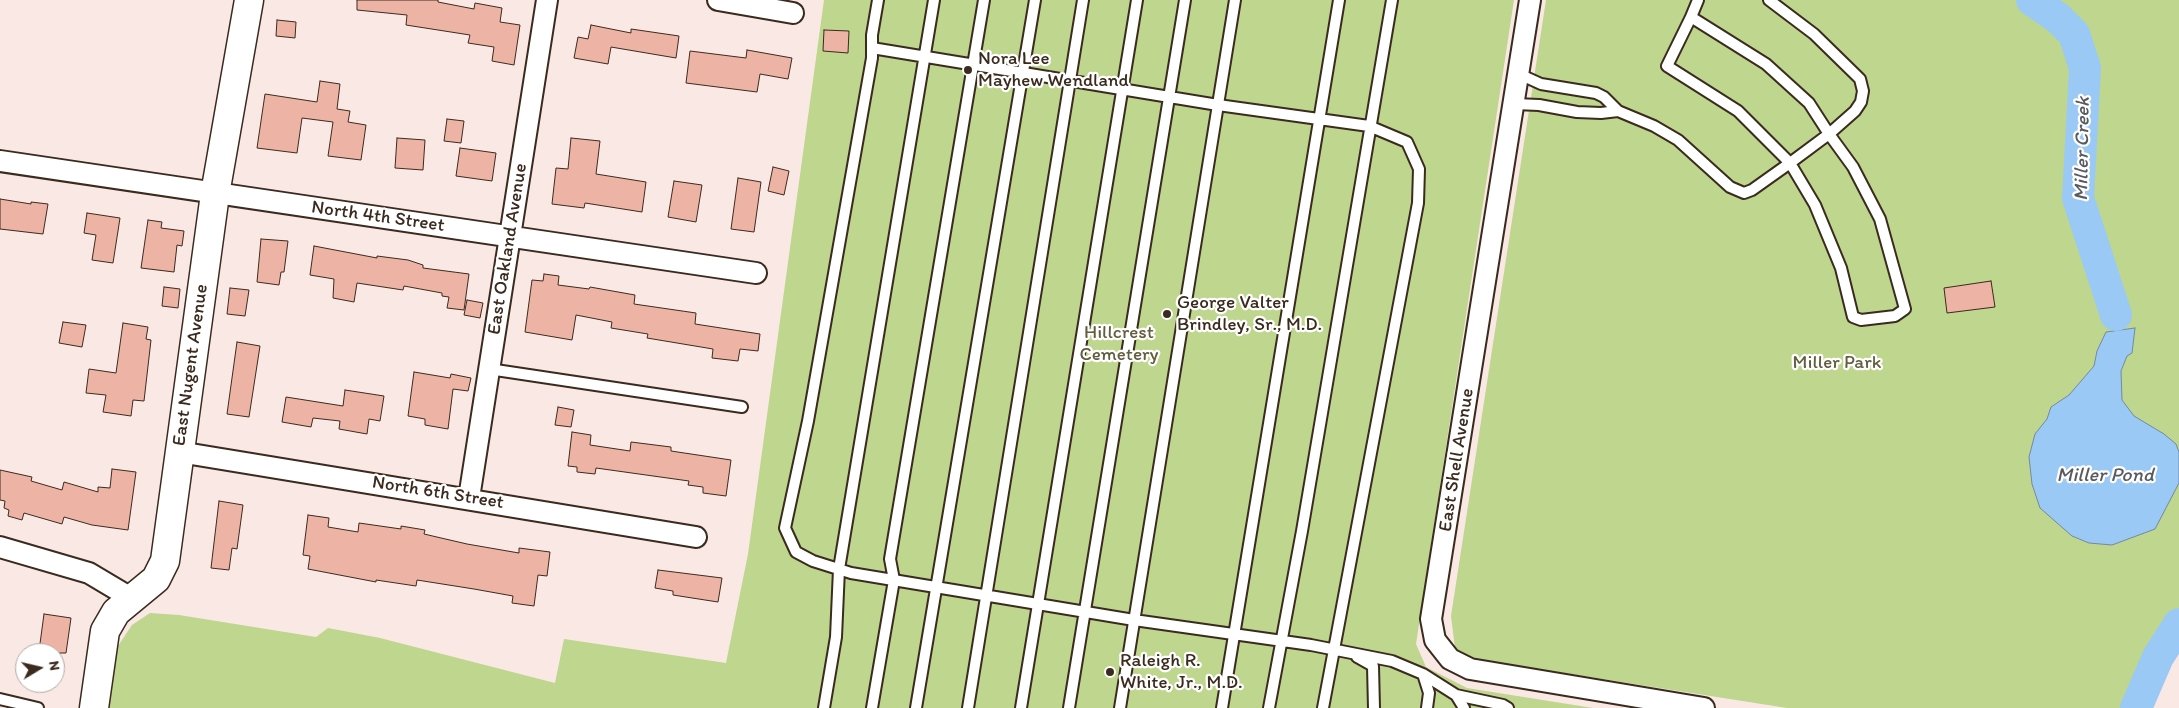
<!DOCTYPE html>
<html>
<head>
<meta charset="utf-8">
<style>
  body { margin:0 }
  #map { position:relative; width:2179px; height:708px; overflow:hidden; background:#fae8e4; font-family:Itim,sans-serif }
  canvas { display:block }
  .north { position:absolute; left:15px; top:643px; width:50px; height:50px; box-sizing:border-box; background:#fff; border:1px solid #b1aaa5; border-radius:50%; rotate:81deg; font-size:14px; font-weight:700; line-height:20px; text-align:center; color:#3b2a1e }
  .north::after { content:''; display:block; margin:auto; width:18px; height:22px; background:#3b2a1e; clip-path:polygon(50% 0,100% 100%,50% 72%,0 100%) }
</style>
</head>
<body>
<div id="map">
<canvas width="2179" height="708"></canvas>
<div class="north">N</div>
</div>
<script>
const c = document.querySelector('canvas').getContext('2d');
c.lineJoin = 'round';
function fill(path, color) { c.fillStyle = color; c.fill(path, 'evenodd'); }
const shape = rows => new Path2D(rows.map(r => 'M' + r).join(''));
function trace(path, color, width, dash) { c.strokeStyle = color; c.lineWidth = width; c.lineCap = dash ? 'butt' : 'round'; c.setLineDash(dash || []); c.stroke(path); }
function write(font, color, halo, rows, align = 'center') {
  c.font = font + ' Itim,sans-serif'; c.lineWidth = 4.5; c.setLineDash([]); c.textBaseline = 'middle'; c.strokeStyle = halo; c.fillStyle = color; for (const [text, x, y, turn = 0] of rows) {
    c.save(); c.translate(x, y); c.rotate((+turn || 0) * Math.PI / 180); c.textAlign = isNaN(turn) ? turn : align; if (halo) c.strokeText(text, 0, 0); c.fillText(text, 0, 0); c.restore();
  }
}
fill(shape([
  [824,0,1514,0,1416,644,1426,667,1467,688,1593,708,105,708,116,649,132,625,150,613,179,615,316,637,328,628,380,638,555,683,564,639,726,663,748,554],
  [1546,0,2179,0,2179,625,2141,708,1787,708,1475,659,1455,648,1451,616]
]), '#bed68d');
const water = shape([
  [2135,328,2132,353,2127,356,2121,371,2122,400,2134,416,2164,434,2176,444,2179,452,2179,483,2155,529,2112,545,2089,543,2072,536,2040,508,2032,484,2029,457,2035,434,2047,419,2051,407,2069,395,2094,366,2097,351,2106,332,2135,328]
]);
fill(water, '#9bc9f6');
trace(water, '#7589a0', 1);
trace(shape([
  [2032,0,2058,18,2074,34,2085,68,2078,198,2116,315],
  [2136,708,2158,657,2179,624]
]), '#9bc9f6', 32);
const building = shape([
  [357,0,438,0,438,2,474,9,475,3,502,8,500,22,520,25,514,65,492,61,494,47,468,43,470,35,406,25,407,15,357,10,357,0],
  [277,20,296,22,295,38,276,36,277,20],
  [591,25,631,33,631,29,679,36,676,58,611,47,608,64,574,58,578,37,588,39,591,25],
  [824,30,849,31,848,53,823,51,824,30],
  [747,50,792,58,788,79,760,74,757,92,686,83,690,51,746,58,747,50],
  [320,81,340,84,337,109,350,111,348,122,366,125,361,160,328,156,333,122,302,118,297,153,257,148,265,94,317,102,320,81],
  [447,119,464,121,461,143,444,141,447,119],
  [397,138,425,140,423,170,395,168,397,138],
  [571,138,600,141,596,174,646,182,642,212,585,203,584,208,552,204,556,168,568,169,571,138],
  [460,148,496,153,492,181,456,176,460,148],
  [773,167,789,171,784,195,768,191,773,167],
  [738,178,761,182,754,232,731,229,738,178],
  [674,181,702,185,696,222,668,217,674,181],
  [0,199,31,204,31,202,48,204,43,234,0,229,0,199],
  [87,213,120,218,113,263,92,260,96,235,84,233,87,213],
  [148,220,162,222,161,228,184,231,182,246,177,245,174,272,141,268,148,220],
  [261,239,288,241,284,272,281,272,279,285,257,282,261,239],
  [314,246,377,258,377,256,408,260,423,265,423,268,469,274,464,310,447,308,449,297,442,296,442,293,404,286,403,290,357,283,354,302,333,298,334,279,310,275,314,246],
  [544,274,559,276,558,285,589,289,590,287,635,295,634,304,696,313,695,324,760,334,758,351,740,349,738,361,712,358,713,349,647,338,648,334,611,328,612,322,576,315,572,340,525,332,532,280,543,281,544,274],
  [1991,281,1995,307,1947,313,1944,288,1991,281],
  [164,287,180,289,178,308,162,306,164,287],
  [230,288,249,290,245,316,227,314,230,288],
  [467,300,483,303,480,318,464,315,467,300],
  [63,322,86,325,82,347,59,343,63,322],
  [123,323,148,327,146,339,151,340,144,401,133,400,131,416,103,412,106,395,86,393,89,369,116,373,123,323],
  [237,342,260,346,249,417,227,414,237,342],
  [414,372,450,378,451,374,471,378,468,391,453,389,448,429,425,425,425,419,408,416,414,372],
  [345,390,384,396,380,421,369,419,367,434,339,429,340,421,313,418,311,427,282,422,286,397,343,406,345,390],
  [558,407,574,410,571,427,555,425,558,407],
  [572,432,591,435,590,445,630,451,631,442,671,447,671,451,731,460,726,496,703,493,703,487,688,485,689,481,596,468,595,474,577,472,577,467,568,466,572,432],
  [112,469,136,472,128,530,92,525,64,517,62,524,24,513,22,520,8,516,9,510,4,508,5,501,0,500,0,470,32,477,31,481,62,490,64,482,98,492,98,487,110,488,112,469],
  [219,501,243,505,237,549,232,548,229,570,211,568,219,501],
  [308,515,329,518,328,527,358,532,359,523,401,529,401,526,425,530,424,534,467,544,519,553,519,548,550,552,547,576,538,575,534,606,512,603,513,596,474,589,417,580,416,586,376,580,376,582,308,569,310,556,303,555,308,515],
  [658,570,722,578,718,602,673,595,673,591,655,588,658,570],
  [44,614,71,618,66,653,45,653,39,651,44,614]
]);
fill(building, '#edb4a6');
trace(building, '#3b2a1e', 1);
const lane = shape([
  [878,0,872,35,872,58,808,421,785,528,796,552,813,561,851,573,1134,620,1311,645,1392,661,1423,674,1456,695,1503,705,1508,708],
  [1691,17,1698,0],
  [872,48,1218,105,1369,126,1407,142,1419,169,1418,203,1323,708],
  [1515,104,1539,105,1577,112,1601,113,1618,111,1604,97,1596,93,1541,84,1519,74],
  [1618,111,1654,126,1678,140,1730,187,1744,193,1752,190,1790,163,1829,134,1853,167,1880,219,1905,309,1895,316,1861,320,1853,317,1841,268,1815,205,1790,163,1738,111,1667,66,1691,17,1766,64,1809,103,1829,134,1855,111,1861,102,1863,91,1860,79,1814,34,1769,0],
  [489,369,742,407],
  [1357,657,1373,666,1374,708],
  [1423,674,1429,693,1427,708],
  [1456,695,1464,708],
  [0,699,38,708],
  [824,708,836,637,839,569,934,0],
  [872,708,894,580,890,559,984,0],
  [916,708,1035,0],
  [968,708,1083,0],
  [1021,708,1137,0],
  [1069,708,1185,0],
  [1120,708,1235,0],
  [1222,708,1339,0],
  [1269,708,1302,531,1392,0]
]);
const street = shape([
  [718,0,793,13],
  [1530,0,1431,619,1435,640,1450,659,1470,669,1704,708],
  [0,161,756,273],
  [179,452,696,537],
  [469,498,547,0],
  [0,547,89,573,131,598]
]);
const secondary = shape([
  [94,708,105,631,116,612,156,579,165,561,215,194,249,0]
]);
trace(lane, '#3b2a1e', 14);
trace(street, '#3b2a1e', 24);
trace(secondary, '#3b2a1e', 31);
trace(lane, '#fff', 10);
trace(street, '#fff', 20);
trace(secondary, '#fff', 28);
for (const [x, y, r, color] of [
  [968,70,5,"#3b2a1e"],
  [1167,314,5,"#3b2a1e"],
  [1110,672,5,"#3b2a1e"]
]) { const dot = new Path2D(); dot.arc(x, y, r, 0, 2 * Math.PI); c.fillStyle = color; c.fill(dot); trace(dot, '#fff', 2); }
write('19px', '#3b2a1e', '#fff', [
  ["Nora Lee",978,59],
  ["Mayhew Wendland",978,81],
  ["George Valter",1177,303],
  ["Brindley, Sr., M.D.",1177,325],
  ["Raleigh R.",1120,661],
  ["White, Jr., M.D.",1120,683]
], 'left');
write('19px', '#3b2a1e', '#fff', [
  ["North 4th Street",378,217,8],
  ["East Oakland Avenue",508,249,-81],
  ["East Nugent Avenue",191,365,-82],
  ["East Shell Avenue",1457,460,-81],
  ["North 6th Street",438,493,9]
]);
write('19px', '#625e3f', '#fff', [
  ["Hillcrest",1119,333],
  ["Cemetery",1119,355],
  ["Miller Park",1837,363]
]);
write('italic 20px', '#585a5f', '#fff', [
  ["Miller Creek",2083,149,-89],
  ["Miller Pond",2105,476]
]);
</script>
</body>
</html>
